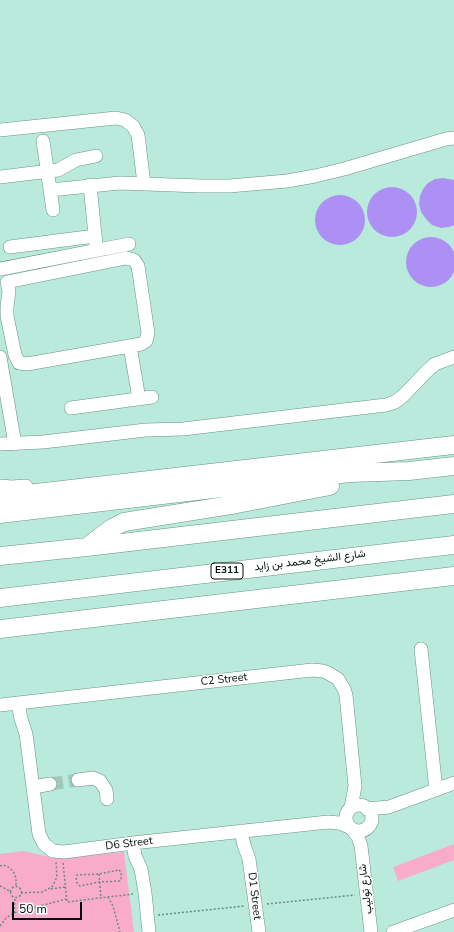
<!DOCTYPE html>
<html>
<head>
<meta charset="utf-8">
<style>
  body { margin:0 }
  #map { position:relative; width:454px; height:932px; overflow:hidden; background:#baeadc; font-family:"Nunito Sans",sans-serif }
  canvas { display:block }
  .scale { position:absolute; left:12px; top:902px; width:70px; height:18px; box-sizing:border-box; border:2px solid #02110d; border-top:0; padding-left:5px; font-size:12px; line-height:14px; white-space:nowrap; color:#02110d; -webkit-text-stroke:3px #fff; paint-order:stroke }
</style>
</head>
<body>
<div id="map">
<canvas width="454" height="932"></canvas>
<div class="scale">50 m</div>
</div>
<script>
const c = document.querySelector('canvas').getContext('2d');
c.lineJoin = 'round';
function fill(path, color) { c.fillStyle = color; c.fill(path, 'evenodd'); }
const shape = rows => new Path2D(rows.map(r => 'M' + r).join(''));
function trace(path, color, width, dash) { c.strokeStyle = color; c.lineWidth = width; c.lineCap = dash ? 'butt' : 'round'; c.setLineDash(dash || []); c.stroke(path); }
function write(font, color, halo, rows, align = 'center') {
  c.font = font + ' "Nunito Sans",Vazirmatn,sans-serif'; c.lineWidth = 3; c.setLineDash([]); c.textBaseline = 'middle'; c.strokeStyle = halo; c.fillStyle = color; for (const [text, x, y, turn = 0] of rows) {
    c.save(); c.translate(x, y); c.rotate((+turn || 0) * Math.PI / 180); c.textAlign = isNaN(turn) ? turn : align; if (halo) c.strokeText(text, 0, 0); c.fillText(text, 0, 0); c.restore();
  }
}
fill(shape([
  [454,844,454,860,398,881,393,867],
  [23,851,55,858,124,852,134,932,0,932,0,854]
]), '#f9acc9');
fill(shape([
  [443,178,454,180,454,225,449,227,441,228,432,225,426,219,421,212,419,204,420,196,423,189,428,183,435,179],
  '367 212a25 25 0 1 1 50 0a25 25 0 1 1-50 0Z',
  '315 220a25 25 0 1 1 50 0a25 25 0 1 1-50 0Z',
  '406 262a25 25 0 1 1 50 0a25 25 0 1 1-50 0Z'
]), '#ac90f4');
trace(shape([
  [50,784,78,780]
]), '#9ec9bd', 13, [13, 6]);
const minor = shape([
  [0,130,116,118,125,120,133,126,138,135,144,184],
  [43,141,53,210],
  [0,177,58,170,76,160,96,156],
  [90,185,96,245],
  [50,190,120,183,200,186,229,186,287,181,315,176,344,169,446,139,454,138],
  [10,247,95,236],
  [126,258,134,260,138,266,148,333,146,341,141,344,27,364,19,363,15,355,7,316,7,307,9,291,7,282,126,258],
  [0,269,129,244],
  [130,346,139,399],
  [0,357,15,444],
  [71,408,152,397],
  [0,444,43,442,146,430,183,429,386,405,395,402,403,396,427,371,435,364,454,357],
  [0,486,12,487,26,486],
  [421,649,436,790],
  [18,703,21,719,26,734,39,834,44,844,53,851,64,852,133,843,328,822,339,823,349,827],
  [0,705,312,670,323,671,328,673,338,679,344,689,346,695,355,786,351,808],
  [78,780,93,778,100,781,106,790,107,799],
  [34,787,50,784],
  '346 818a13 13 0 1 1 26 0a13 13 0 1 1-26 0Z',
  [367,809,389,807,454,783],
  [352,829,358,837,361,846,371,932],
  [241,831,244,845,249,859,259,932],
  [133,843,135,856,141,869,145,893,149,932],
  [393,932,454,910]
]);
const highway = shape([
  [0,497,454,445],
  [0,514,350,473,409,471,454,466],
  [87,547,112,528,124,522,237,504,330,486],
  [0,556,87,547,454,504],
  [0,598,454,545],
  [0,629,454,576]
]);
trace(minor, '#669387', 14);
trace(highway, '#669387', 19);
trace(shape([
  [63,863,67,902,133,894],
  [0,866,3,865,7,866,13,871,16,878,16,886],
  [119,870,121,872,121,879,120,881,99,882,80,886,77,883,76,877,77,875,99,874,119,870],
  [99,874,101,898],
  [0,886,10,891],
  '10.5 892a5.5 5.5 0 1 1 11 0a5.5 5.5 0 1 1-11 0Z',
  [51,889,65,887],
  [21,893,42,892,52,887,57,877,56,862],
  [108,897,113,906,120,932],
  [267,904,355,895],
  [14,913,15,898],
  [158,915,245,906],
  [0,926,6,918,14,913,66,899]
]), '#698a81', 1.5, [2, 2]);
trace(minor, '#fff', 13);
trace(highway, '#fff', 18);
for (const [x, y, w] of [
  [227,571,32]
]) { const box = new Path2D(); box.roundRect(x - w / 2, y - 8, w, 16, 3); c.fillStyle = '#fff'; c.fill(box); trace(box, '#02110d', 1); }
write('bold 10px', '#02110d', null, [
  ["E311",227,571]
]);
write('11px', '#02110d', '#fff', [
  ["شارع الشيخ محمد بن زايد",310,561,-7],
  ["C2 Street",224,680,-6],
  ["D6 Street",129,844,-7],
  ["شارع توليب",366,889,-97],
  ["D1 Street",254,896,83]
]);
</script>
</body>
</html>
